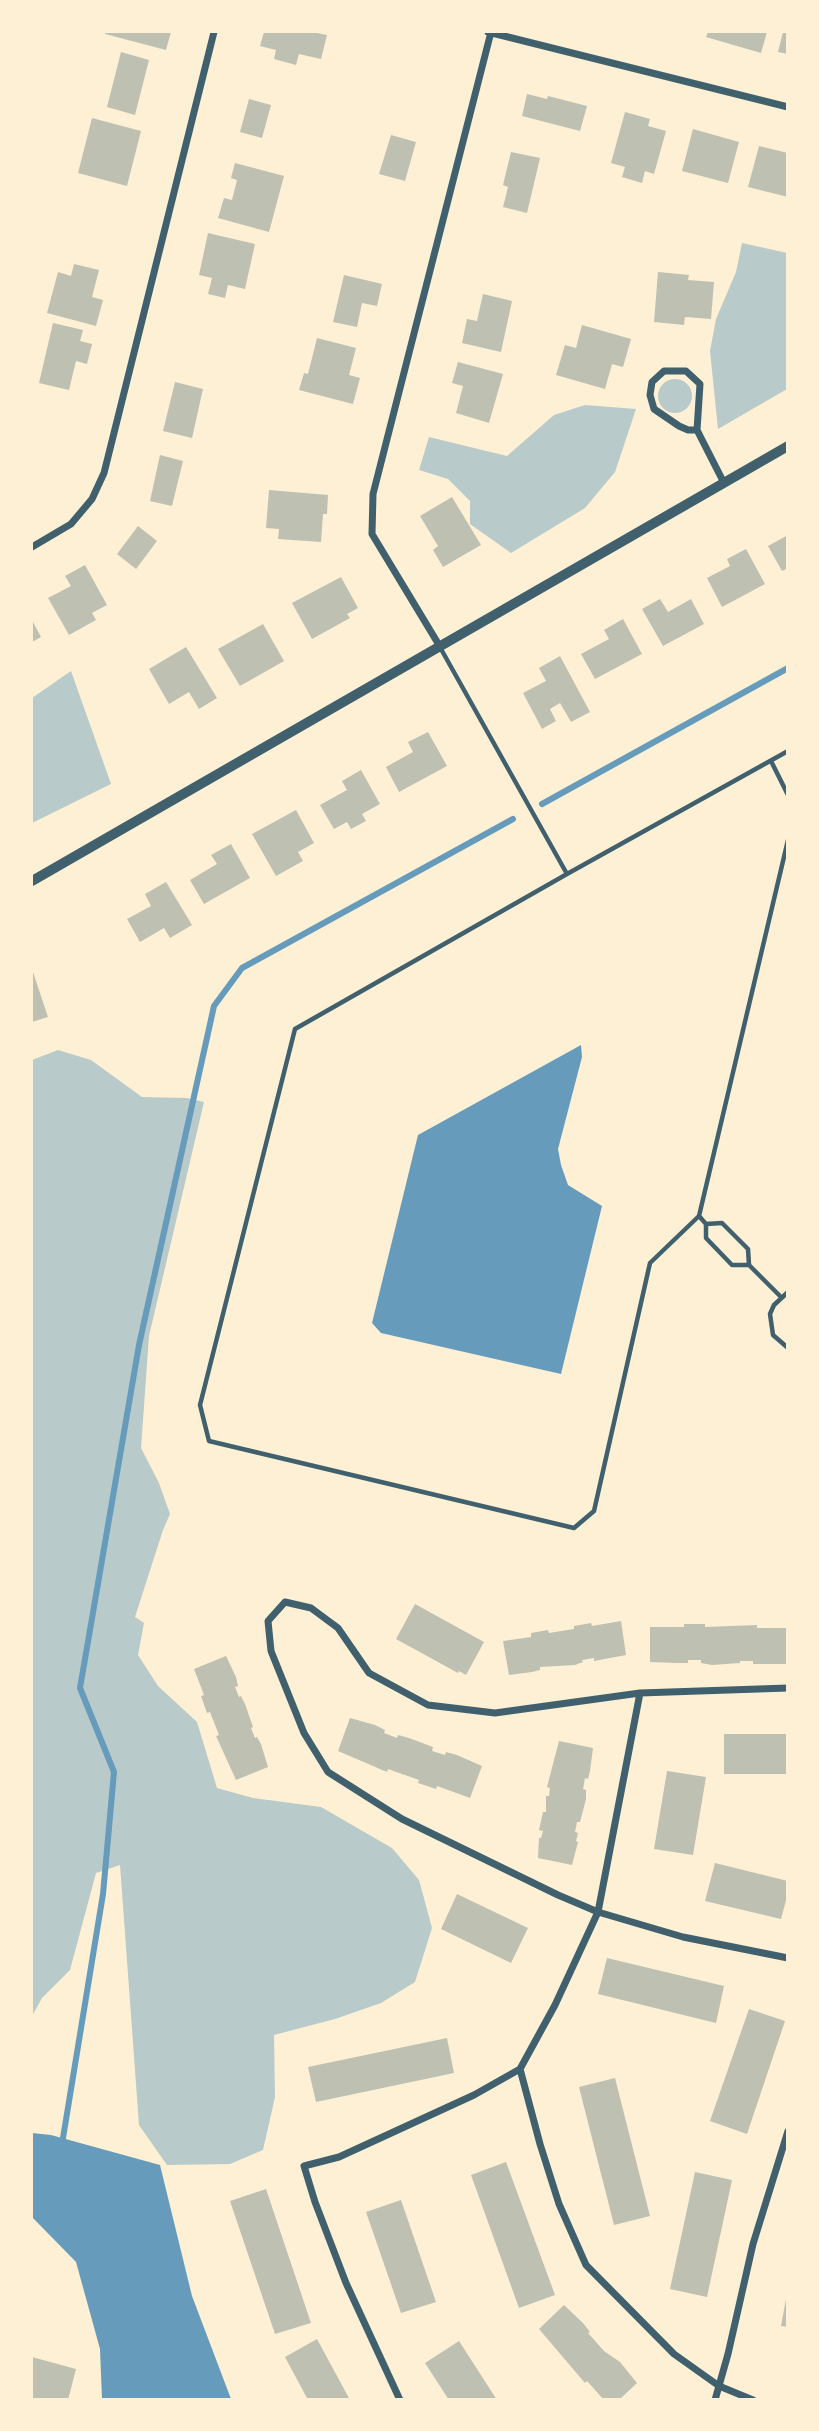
<!DOCTYPE html>
<html>
<head>
<meta charset="utf-8">
<style>
  body { margin:0 }
  #map { position:relative; width:819px; height:2431px; overflow:hidden; background:#fdf0d5; font-family:"Asap Condensed",sans-serif }
  canvas { display:block }
  .frame { position:absolute; inset:0; border:33px solid #fdf0d5; pointer-events:none }
</style>
</head>
<body>
<div id="map">
<canvas width="819" height="2431"></canvas>
<div class="frame"></div>
</div>
<script>
const c = document.querySelector('canvas').getContext('2d');
c.lineJoin = 'round';
function fill(path, color) { c.fillStyle = color; c.fill(path, 'evenodd'); }
const shape = rows => new Path2D(rows.map(r => 'M' + r).join(''));
function trace(path, color, width, dash) { c.strokeStyle = color; c.lineWidth = width; c.lineCap = dash ? 'butt' : 'round'; c.setLineDash(dash || []); c.stroke(path); }
fill(shape([
  [742,243,787,253,787,389,718,429,710,351,716,319,736,272],
  '658 396a17 17 0 1 1 34 0a17 17 0 1 1-34 0Z',
  [585,405,636,409,615,472,585,508,511,553,470,524,470,501,448,479,419,470,429,437,507,456,554,415],
  [71,671,111,784,32,823,32,698],
  [58,1050,91,1060,142,1097,187,1098,204,1102,149,1336,141,1448,159,1483,170,1514,163,1530,135,1617,144,1623,138,1655,158,1686,197,1722,217,1788,253,1798,321,1807,392,1848,419,1880,432,1928,415,1982,381,2003,335,2019,274,2035,275,2097,263,2150,230,2164,167,2165,139,2125,120,1865,96,1873,70,1970,42,1998,32,2016,32,1060]
]), '#b9caca');
fill(shape([
  [581,1045,582,1057,558,1149,561,1165,568,1185,602,1206,561,1374,381,1333,372,1323,418,1135],
  [32,2133,51,2135,160,2165,192,2296,231,2399,102,2399,100,2349,76,2262,32,2217]
]), '#669bbc');
trace(shape([
  [542,804,788,668],
  [63,2138,103,1894,114,1772,80,1688,139,1345,214,1006,242,968,513,819]
]), '#669bbc', 6);
fill(shape([
  [105,32,171,32,166,50,105,34],
  [264,32,312,32,327,35,321,59,299,54,296,65,274,59,276,50,260,46],
  [708,32,767,32,761,53,706,37],
  [783,32,788,32,788,54,778,52],
  [121,52,149,60,135,115,107,107],
  [527,94,547,99,548,96,587,106,580,131,522,116],
  [249,99,271,105,262,138,240,132],
  [625,112,650,119,648,126,666,131,654,174,645,171,642,183,622,177,625,167,611,163],
  [92,118,141,131,127,186,78,173],
  [693,129,739,142,728,183,682,171],
  [391,135,416,142,405,181,379,174],
  [759,146,788,153,788,197,748,187],
  [511,152,540,158,527,213,503,207,508,187,503,185],
  [235,163,284,176,269,232,218,218,224,198,232,200,237,180,231,178],
  [208,233,255,244,245,289,228,285,225,298,208,294,212,278,199,275],
  [74,264,99,270,92,297,103,300,96,326,47,313,58,272,71,276],
  [658,272,689,275,688,280,714,282,711,319,685,317,684,325,654,322],
  [344,275,382,284,377,306,362,303,357,327,333,322],
  [483,294,512,301,501,352,462,343,467,319,477,321],
  [53,323,83,330,80,341,92,344,87,364,76,361,69,390,39,383],
  [582,325,631,339,623,367,612,364,605,389,556,375,565,345,576,348],
  [317,338,356,348,349,375,360,378,353,404,299,390,304,373,308,374],
  [458,362,503,374,489,423,456,413,463,386,452,383],
  [175,382,203,389,192,438,163,431],
  [160,455,183,461,172,506,150,501],
  [269,490,328,495,327,514,323,514,321,542,278,539,279,529,266,528],
  [452,497,481,545,443,567,433,550,438,546,420,516],
  [138,526,157,541,136,569,117,554],
  [788,535,788,568,782,571,768,546],
  [746,549,765,584,722,607,707,578,730,566,727,559],
  [85,565,107,605,92,613,96,620,69,635,48,598,71,586,65,576],
  [341,577,358,608,347,614,350,618,312,639,292,603],
  [660,599,668,612,691,599,704,624,663,646,642,609],
  [623,619,642,654,595,679,581,654,609,639,604,630],
  [32,620,41,637,32,642],
  [263,624,284,661,240,686,218,649],
  [186,647,217,698,199,709,189,692,169,704,149,669],
  [560,656,590,712,571,722,560,703,550,709,556,721,542,729,523,693,546,681,539,668],
  [428,732,447,766,399,792,386,767,413,752,408,742],
  [361,770,380,804,362,814,366,821,351,829,347,822,334,829,320,805,347,790,342,781],
  [296,810,314,843,298,852,303,861,276,876,252,834],
  [231,844,250,878,204,904,190,880,217,864,211,855],
  [166,882,192,925,170,938,164,928,140,942,127,919,151,906,145,894],
  [32,969,48,1017,32,1022],
  [415,1604,484,1642,466,1675,459,1671,458,1673,396,1639],
  [621,1621,626,1655,594,1661,594,1658,582,1660,583,1662,575,1665,540,1667,540,1670,532,1672,509,1675,503,1641,531,1637,531,1633,548,1630,549,1633,574,1629,574,1626,591,1623,592,1626],
  [684,1624,705,1624,705,1627,757,1625,757,1628,788,1628,788,1664,753,1664,753,1661,740,1661,740,1663,712,1665,701,1663,701,1660,688,1660,688,1663,676,1663,650,1662,650,1627,684,1627],
  [226,1656,236,1677,238,1686,235,1687,239,1697,241,1696,245,1704,253,1727,251,1728,255,1738,257,1737,261,1744,268,1767,236,1780,216,1736,219,1735,210,1712,207,1713,201,1696,204,1695,194,1669],
  [350,1718,375,1725,385,1730,384,1733,397,1738,398,1735,409,1738,433,1747,432,1751,445,1755,446,1752,457,1755,482,1766,470,1798,437,1786,436,1789,418,1783,419,1780,388,1769,387,1772,338,1751],
  [724,1734,788,1734,788,1774,724,1774],
  [559,1741,593,1748,590,1771,588,1779,585,1778,583,1789,586,1790,586,1799,580,1822,577,1822,575,1832,578,1833,576,1841,578,1842,572,1865,538,1858,539,1838,541,1838,543,1831,539,1830,543,1812,546,1812,546,1796,549,1796,550,1788,547,1787],
  [667,1771,706,1777,693,1855,654,1849],
  [715,1863,788,1881,788,1893,781,1919,705,1901],
  [457,1894,528,1928,511,1963,441,1929],
  [607,1958,724,1986,716,2023,598,1994],
  [749,2009,785,2021,747,2134,710,2121],
  [447,2038,454,2073,316,2102,308,2067],
  [615,2078,650,2216,614,2225,579,2087],
  [506,2162,555,2295,519,2308,471,2175],
  [695,2172,732,2180,707,2297,670,2289],
  [266,2189,311,2323,275,2334,230,2201],
  [401,2200,436,2302,401,2313,366,2212],
  [786,2299,788,2300,788,2327,781,2326],
  [564,2305,583,2323,590,2332,588,2333,604,2351,620,2362,637,2383,619,2400,604,2400,587,2381,585,2383,539,2329],
  [317,2339,350,2400,308,2400,285,2357],
  [459,2341,497,2400,449,2400,425,2363],
  [32,2357,76,2369,68,2400,32,2400]
]), '#bec0b2');
trace(shape([
  [441,649,567,874],
  [788,751,567,874,295,1029,200,1405,209,1441,574,1528,594,1511,650,1263,699,1216,788,840],
  [771,761,788,795],
  [699,1216,706,1224,706,1238,732,1265,749,1265],
  [706,1224,722,1223,748,1249,749,1265,781,1297],
  [788,1292,774,1305,770,1314,773,1335,788,1348]
]), '#3f606c', 4.5);
trace(shape([
  [488,32,788,107],
  [697,430,688,430,679,426,654,409,650,395,652,382,664,371,686,371,700,384,697,430,724,483],
  [32,547,71,524,92,499,104,473,214,32],
  [439,645,372,534,373,494,491,32],
  [788,1688,640,1693,495,1713,428,1705,369,1673,338,1628,311,1608,285,1602,268,1621,271,1651,304,1733,328,1772,402,1819,558,1895,598,1912,683,1937,788,1958],
  [520,2069,540,2144,559,2204,586,2265,674,2354,719,2386,753,2400],
  [400,2400,346,2283,315,2202,304,2166,339,2157,474,2095,520,2069,555,2005,598,1912,640,1693],
  [715,2400,728,2354,753,2244,788,2131]
]), '#3f606c', 7);
trace(shape([
  [32,881,788,446]
]), '#3f606c', 10);
</script>
</body>
</html>
